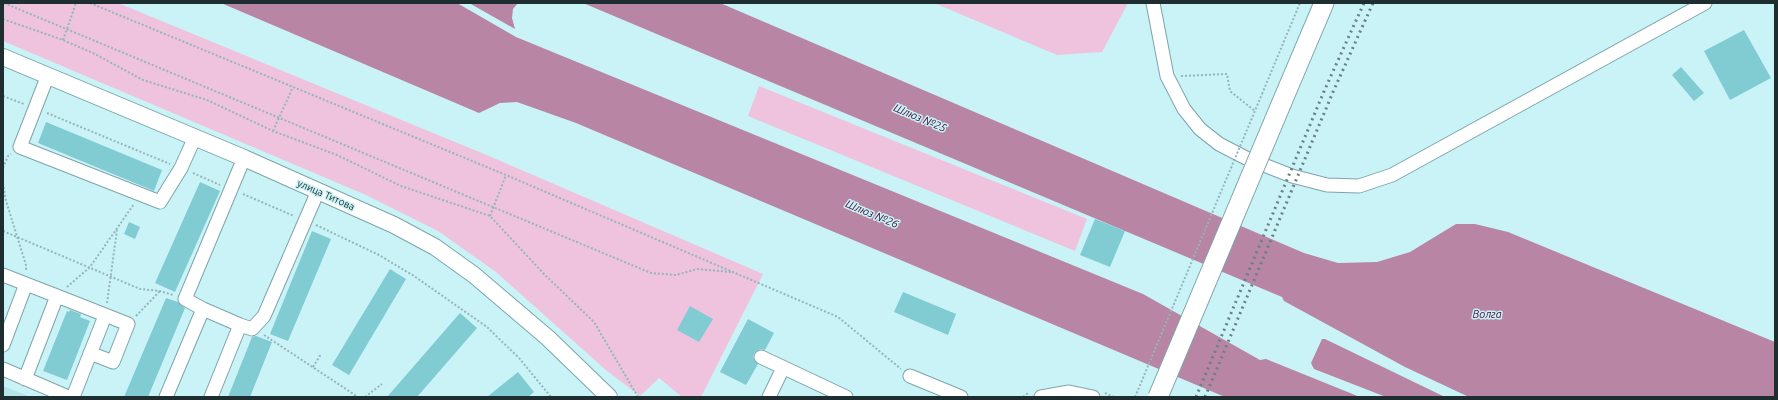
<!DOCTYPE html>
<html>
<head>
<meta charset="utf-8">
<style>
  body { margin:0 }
  #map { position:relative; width:1778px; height:400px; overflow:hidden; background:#caf3f8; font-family:Ubuntu,sans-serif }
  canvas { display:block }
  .frame { position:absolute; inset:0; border:4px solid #1e2e30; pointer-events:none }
</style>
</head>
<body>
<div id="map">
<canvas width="1778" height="400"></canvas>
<div class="frame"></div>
</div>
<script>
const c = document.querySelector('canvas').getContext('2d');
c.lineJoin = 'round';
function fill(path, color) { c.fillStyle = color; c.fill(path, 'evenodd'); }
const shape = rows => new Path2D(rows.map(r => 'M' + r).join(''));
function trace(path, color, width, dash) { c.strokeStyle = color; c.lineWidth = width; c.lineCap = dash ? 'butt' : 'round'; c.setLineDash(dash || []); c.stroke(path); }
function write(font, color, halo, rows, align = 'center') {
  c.font = font + ' Ubuntu,sans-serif'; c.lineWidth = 3; c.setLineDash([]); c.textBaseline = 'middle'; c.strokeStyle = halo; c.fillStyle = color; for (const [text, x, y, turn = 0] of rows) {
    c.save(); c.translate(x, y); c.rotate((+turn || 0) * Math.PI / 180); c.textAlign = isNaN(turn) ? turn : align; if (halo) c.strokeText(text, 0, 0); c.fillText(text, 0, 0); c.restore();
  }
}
fill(shape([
  [3,386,31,397,3,397]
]), '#b4e5eb');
fill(shape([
  [3,3,118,3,489,156,763,274,701,397,682,397,659,378,640,396,607,371,496,272,438,231,366,195,3,41],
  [934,3,1128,3,1102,52,1057,55],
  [759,86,1087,219,1075,251,748,116]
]), '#efc3dd');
fill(shape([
  [221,3,457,3,516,37,1143,294,1260,360,1266,359,1360,397,1225,397,576,123,517,102,500,103,479,113],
  [469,3,518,3,513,9,512,18,515,29],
  [583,3,720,3,1304,253,1338,263,1377,262,1410,252,1456,224,1475,224,1508,232,1775,342,1775,397,1469,397,1405,367,1284,301,1282,297],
  [1322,339,1325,339,1445,397,1386,397,1314,369,1311,363]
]), '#b885a4');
fill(shape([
  [1744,30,1771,78,1730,100,1704,51],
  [1681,67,1704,93,1694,101,1672,75],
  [46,122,162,170,154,191,38,143],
  [200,182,220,191,175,292,155,283],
  [1095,219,1125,231,1110,267,1080,255],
  [129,222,140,227,135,239,124,234],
  [312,231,331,239,288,341,270,334],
  [390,269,406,279,349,375,332,365],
  [903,292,956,314,948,335,894,312],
  [166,298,178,302,185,308,148,397,124,397],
  [690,306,713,319,699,342,677,330],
  [70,310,81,314,80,317,90,321,67,380,43,371,67,311,69,312],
  [460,313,477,328,417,397,387,397],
  [748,319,774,333,765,350,760,349,754,353,753,358,758,364,746,385,720,372],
  [256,336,272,342,250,397,228,397,252,337],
  [518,372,534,392,528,397,487,397]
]), '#81cbd3');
const minor = shape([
  [1153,3,1167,76,1184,109,1200,129,1219,144,1246,158,1292,176,1327,185,1359,186,1392,175,1705,3],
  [48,75,20,147,160,202,181,168,195,137],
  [3,275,26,284],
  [57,296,128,324,113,362,90,353],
  [203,309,240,325],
  [3,345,26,284,57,296,25,379],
  [761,357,846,397],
  [3,369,68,397],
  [910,376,961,397],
  [73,397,105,316],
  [166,397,203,309,185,299,244,158],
  [211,397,240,325,252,329,264,316,318,191],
  [769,397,783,368],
  [1041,397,1069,392,1093,397]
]);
const major = shape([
  [3,57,244,158,394,225,435,247,474,275,548,338,609,397]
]);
const highway = shape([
  [1282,102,1324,3]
]);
trace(minor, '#7ea5a9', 15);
trace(major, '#7ea5a9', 18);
trace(highway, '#7ea5a9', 21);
trace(shape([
  [4,3,651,273,676,275,697,269,731,272],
  [90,3,506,175,838,317,901,369],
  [3,19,63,40,95,54,143,80,207,100,273,131,337,155,401,186,490,216,545,275,594,322,638,397],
  [63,40,76,3],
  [1181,76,1227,74,1230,91,1255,111],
  [1262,94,1300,3],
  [3,96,24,104],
  [47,113,170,164],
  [273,131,293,87],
  [3,168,8,156,11,154],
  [193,173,220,185],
  [3,183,6,201,26,265,26,271],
  [243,194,294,216],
  [490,216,506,175],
  [316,225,379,255,414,276,487,327,519,358,551,397],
  [3,231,140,289,160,291,173,295],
  [67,287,90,267,134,204],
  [107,303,117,230],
  [136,316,160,291],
  [264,335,358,397],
  [313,367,321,354],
  [1105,393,1114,397],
  [365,397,382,384],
  [1023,397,1028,393]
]), '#94b5b9', 2, [2, 2]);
trace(minor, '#fff', 13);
trace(major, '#fff', 16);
trace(highway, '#fff', 19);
trace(shape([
  [1196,397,1325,89,1364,3],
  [1205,397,1333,92,1373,3]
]), '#678184', 3, [2, 4]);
const highwayBridge = shape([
  [1158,397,1282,102]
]);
trace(highwayBridge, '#7ea5a9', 21, []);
trace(shape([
  [1135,397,1262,94]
]), '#94b5b9', 2, [2, 2]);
trace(highwayBridge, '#fff', 19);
write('10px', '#1e2e30', '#caf3f8', [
  ["улица Титова",326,195,24]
]);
write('italic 11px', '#4b0d39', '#caf3f8', [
  ["Шлюз №25",920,118,23],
  ["Шлюз №26",872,214,23],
  ["Волга",1487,314]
]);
</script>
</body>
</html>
